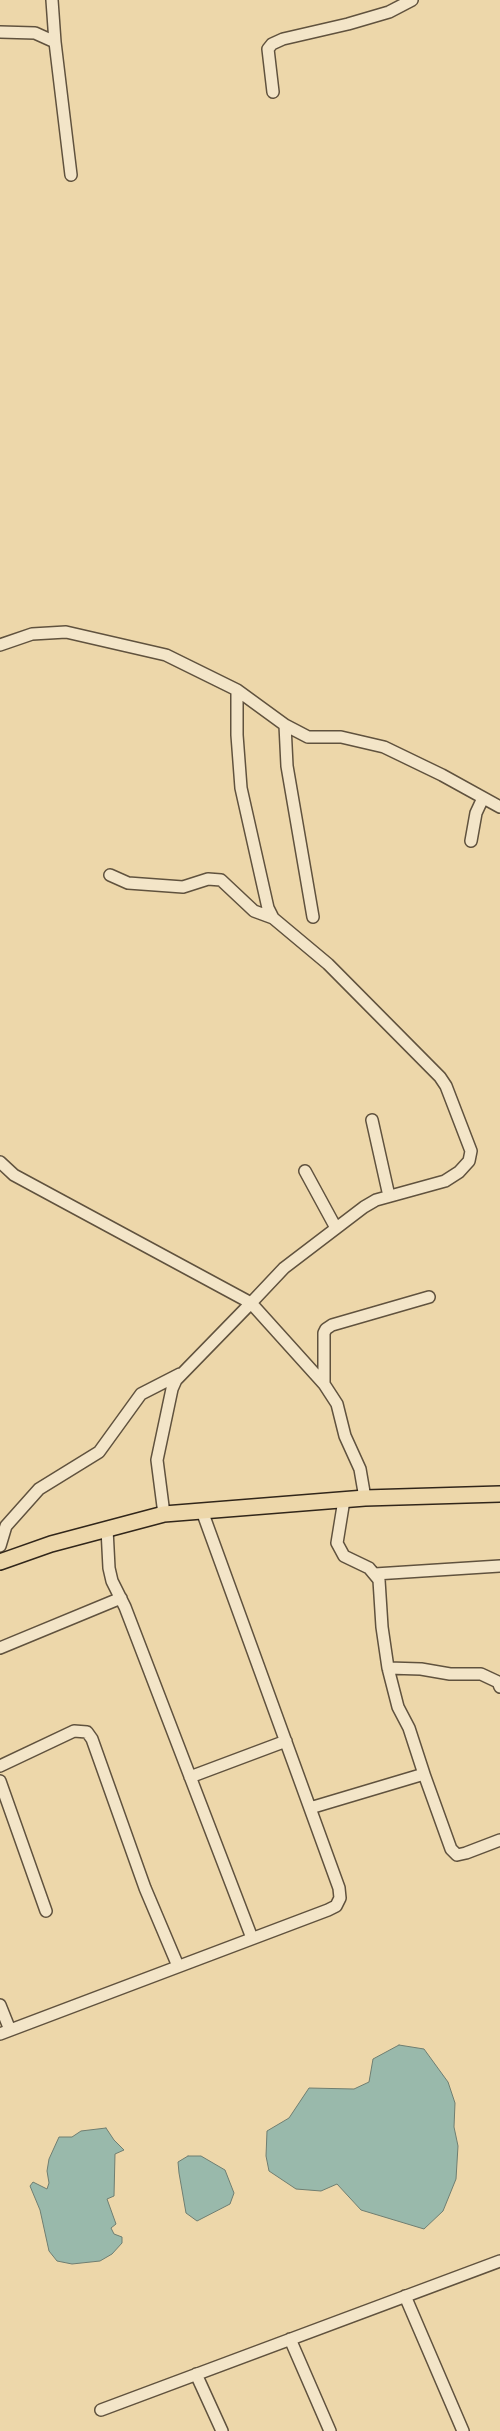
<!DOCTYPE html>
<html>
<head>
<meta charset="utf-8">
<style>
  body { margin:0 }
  canvas { display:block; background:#edd7aa }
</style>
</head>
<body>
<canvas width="500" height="2431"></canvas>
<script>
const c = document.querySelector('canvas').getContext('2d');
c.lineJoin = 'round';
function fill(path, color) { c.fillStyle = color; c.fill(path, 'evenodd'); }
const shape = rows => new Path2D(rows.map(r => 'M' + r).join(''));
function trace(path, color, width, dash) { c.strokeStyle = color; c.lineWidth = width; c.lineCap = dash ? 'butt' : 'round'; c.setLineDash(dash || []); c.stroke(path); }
const water = shape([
  [399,2045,424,2049,448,2082,455,2103,454,2127,458,2146,456,2179,443,2211,424,2229,361,2210,337,2184,321,2191,296,2189,269,2171,266,2156,267,2131,289,2118,309,2088,354,2089,369,2082,373,2059,399,2045],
  [106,2128,114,2140,124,2150,115,2154,114,2196,107,2199,116,2224,111,2228,114,2234,122,2237,122,2243,112,2254,100,2261,72,2264,57,2261,49,2251,40,2210,30,2186,33,2182,47,2189,49,2183,47,2171,49,2159,59,2137,72,2137,81,2131,106,2128],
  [188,2156,201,2156,225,2170,234,2193,230,2204,197,2221,186,2213,179,2173,178,2162,188,2156]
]);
fill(water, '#99b9ab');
trace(water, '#6f7e71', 1);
const minor = shape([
  [52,0,55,42],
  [0,32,35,33,55,42,71,175],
  [273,92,268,49,272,44,283,39,348,24,389,12,412,0],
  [0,645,32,634,66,632,166,655,237,690,285,725,308,737,341,737,384,747,442,775,500,807],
  [237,690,237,735,241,788,268,908,273,918,328,964,440,1077,446,1086,471,1151,469,1161,459,1172,445,1181,376,1200,364,1207,284,1268,251,1303,324,1384,337,1404,345,1436,360,1469,365,1498],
  [285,725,287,766,313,917],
  [471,841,476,813,483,798],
  [110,875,128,883,183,887,208,879,221,880,254,911,273,918],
  [372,1120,389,1196],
  [0,1162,14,1175,251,1303,176,1380,172,1389,157,1460,164,1514],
  [305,1171,336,1228],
  [324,1384,324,1333,326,1329,332,1325,429,1297],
  [344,1500,337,1543,344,1556,369,1568,379,1580,382,1627,388,1668,398,1707,409,1728,424,1774],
  [107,1529,109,1568,112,1581,125,1607,252,1938],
  [0,1546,6,1526,39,1489,99,1452,141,1394,180,1374],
  [375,1574,500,1566],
  [0,1648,121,1598],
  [388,1668,421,1669,450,1674,481,1674,498,1682,500,1687],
  [0,1766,74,1731,87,1732,92,1739,145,1888,178,1966],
  [190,1777,286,1741],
  [0,1781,46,1911],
  [310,1808,424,1774,451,1849,457,1855,466,1853,500,1840],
  [0,2005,10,2030],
  [0,2034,328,1910,336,1906,340,1898,339,1888,202,1511],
  [405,2296,463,2431],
  [290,2339,330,2431],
  [196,2374,222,2431],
  [101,2410,500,2261]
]);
const major = shape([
  [0,1562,51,1544,164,1514,365,1498,500,1494]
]);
trace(minor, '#60523e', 14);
trace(major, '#31261a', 18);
trace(minor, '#f3e5c8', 11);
trace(major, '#edd7aa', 15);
</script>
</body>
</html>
